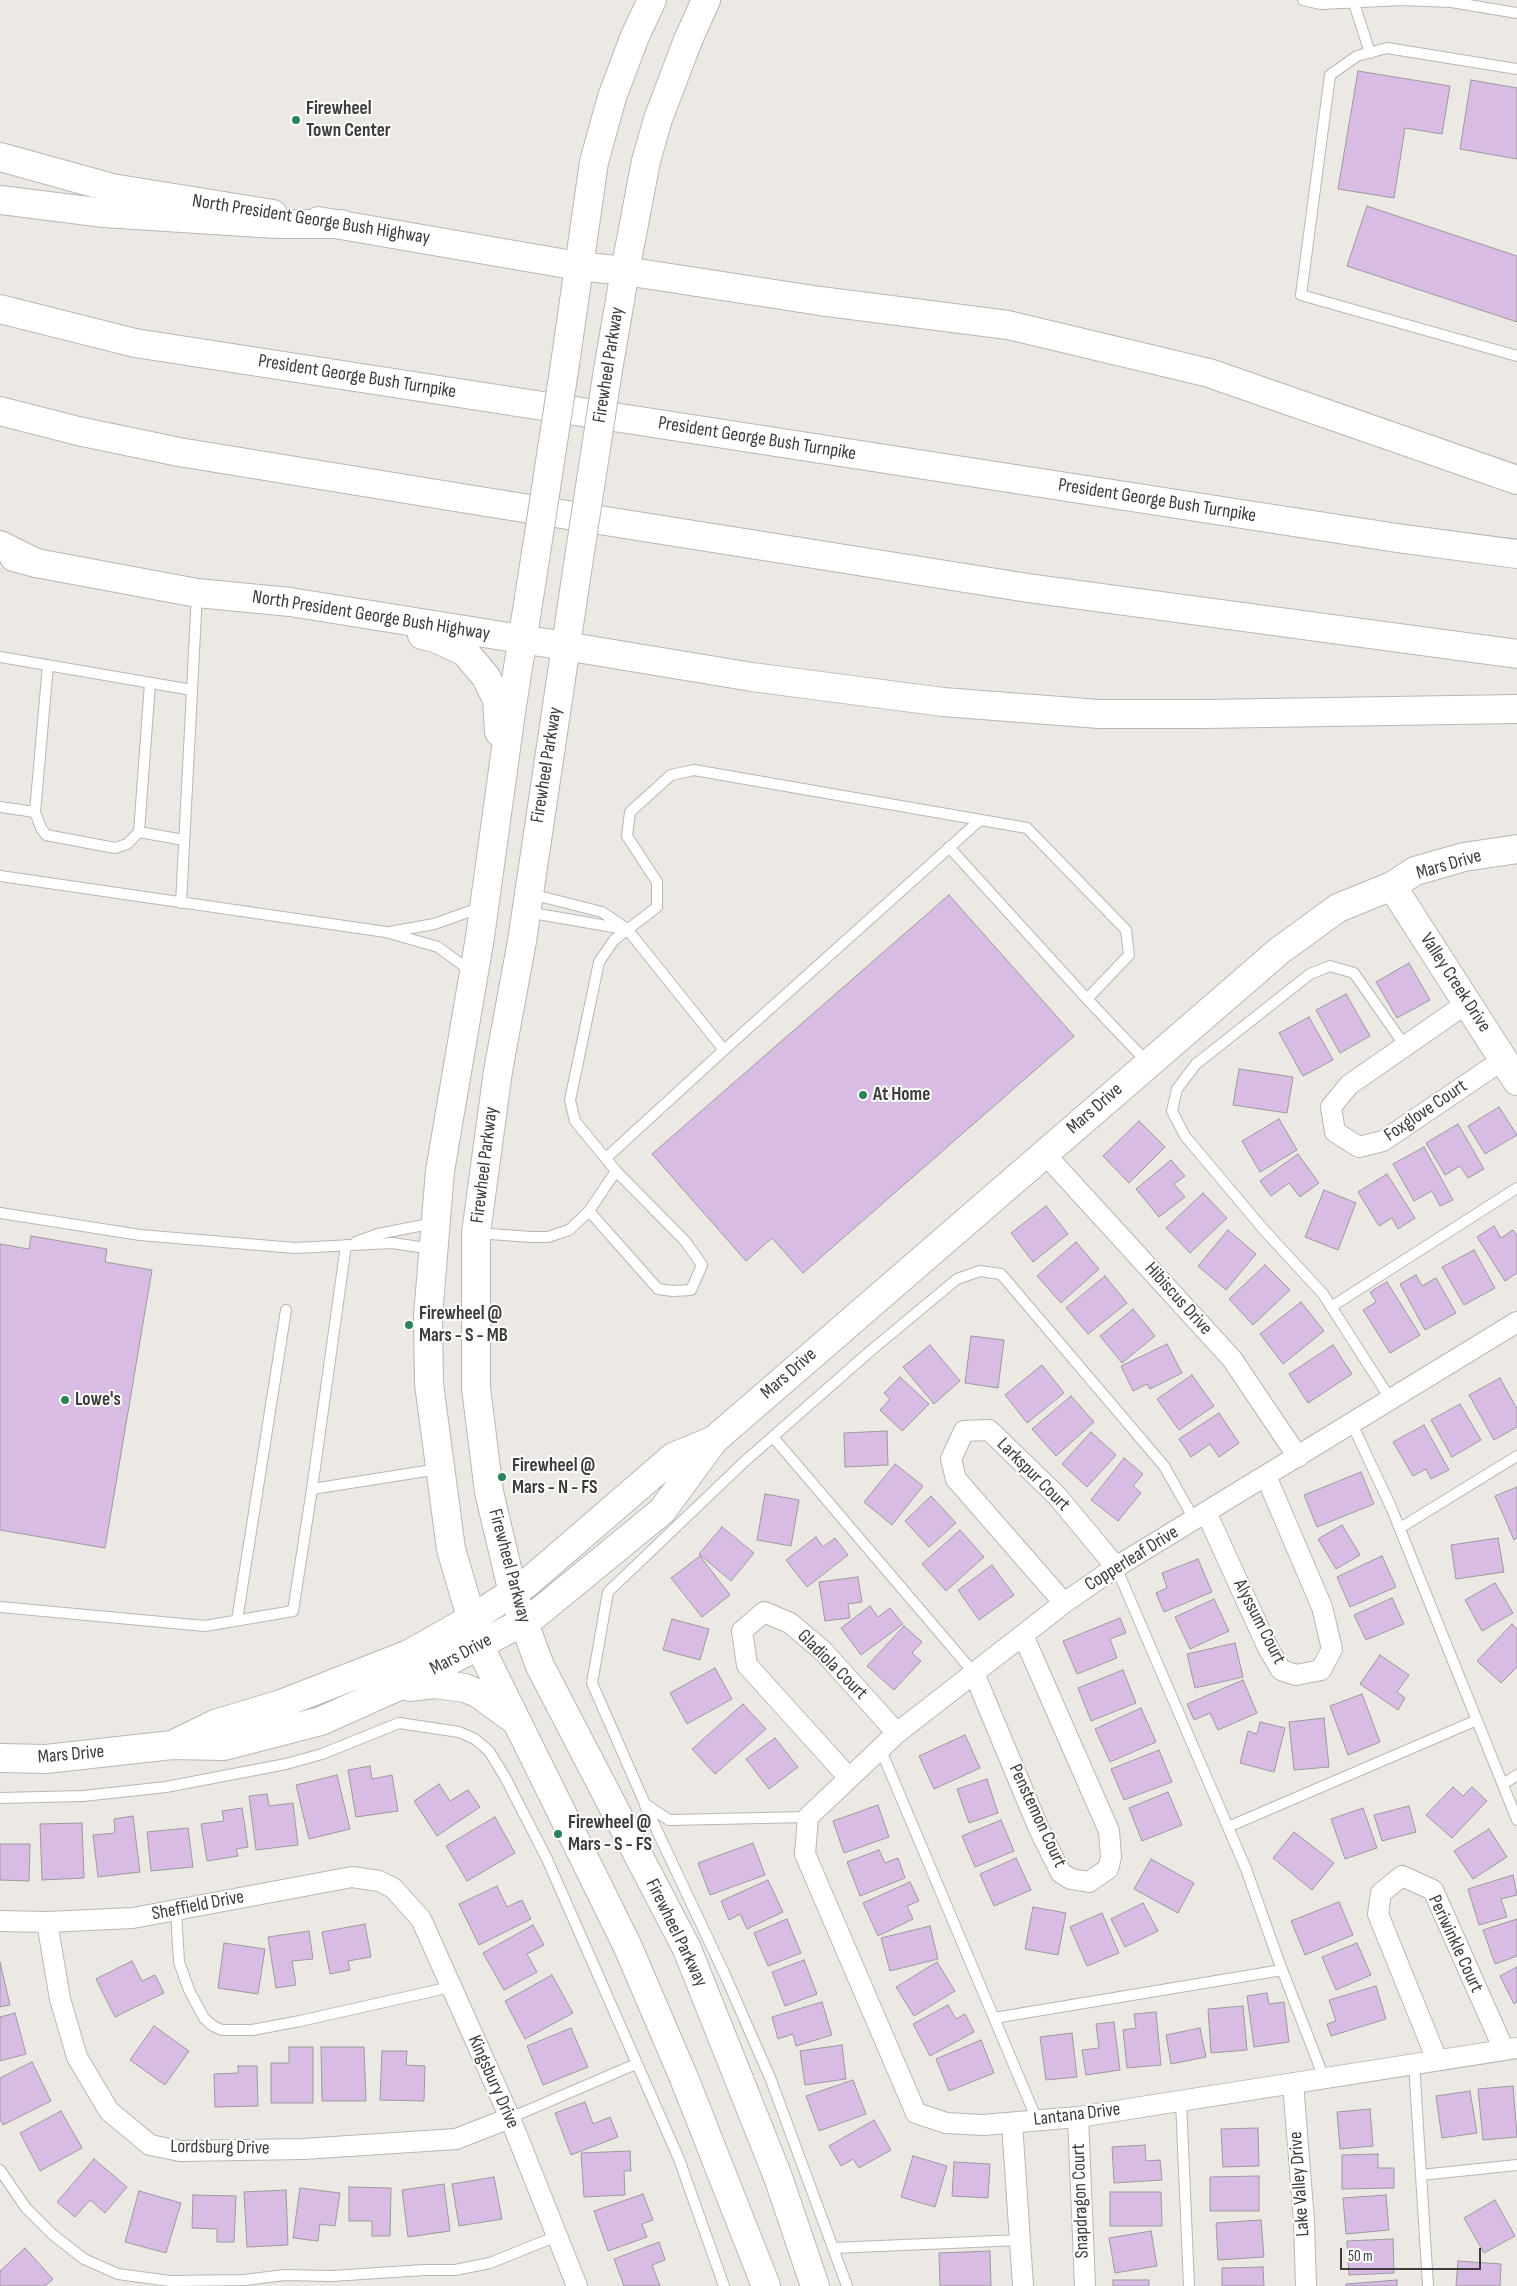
<!DOCTYPE html>
<html>
<head>
<meta charset="utf-8">
<style>
  body { margin:0 }
  #map { position:relative; width:1517px; height:2286px; overflow:hidden; background:#ece9e5; font-family:"Sofia Sans Condensed",sans-serif }
  canvas { display:block }
  .scale { position:absolute; left:1340px; top:2248px; width:141px; height:22px; box-sizing:border-box; border:2px solid #3d3c3a; border-top:0; padding-left:6px; font-size:15px; line-height:18px; white-space:nowrap; color:#3d3c3a; -webkit-text-stroke:4px #fff; paint-order:stroke }
</style>
</head>
<body>
<div id="map">
<canvas width="1517" height="2286"></canvas>
<div class="scale">50 m</div>
</div>
<script>
const c = document.querySelector('canvas').getContext('2d');
c.lineJoin = 'round';
function fill(path, color) { c.fillStyle = color; c.fill(path, 'evenodd'); }
const shape = rows => new Path2D(rows.map(r => 'M' + r).join(''));
function trace(path, color, width, dash) { c.strokeStyle = color; c.lineWidth = width; c.lineCap = dash ? 'butt' : 'round'; c.setLineDash(dash || []); c.stroke(path); }
function write(font, color, halo, rows, align = 'center') {
  c.font = font + ' "Sofia Sans Condensed",sans-serif'; c.lineWidth = 4; c.setLineDash([]); c.textBaseline = 'middle'; c.strokeStyle = halo; c.fillStyle = color; for (const [text, x, y, turn = 0] of rows) {
    c.save(); c.translate(x, y); c.rotate((+turn || 0) * Math.PI / 180); c.textAlign = isNaN(turn) ? turn : align; if (halo) c.strokeText(text, 0, 0); c.fillText(text, 0, 0); c.restore();
  }
}
const building = shape([
  [1358,71,1450,86,1442,134,1405,128,1394,198,1338,189,1358,71],
  [1471,80,1517,88,1517,159,1460,149,1471,80],
  [1367,206,1517,256,1517,322,1347,266,1367,206],
  [949,895,1074,1036,803,1273,772,1238,746,1261,652,1154,949,895],
  [1409,963,1430,1000,1397,1018,1376,982,1409,963],
  [1346,994,1370,1036,1340,1053,1316,1010,1346,994],
  [1309,1017,1333,1060,1303,1076,1279,1033,1309,1017],
  [1239,1069,1293,1077,1287,1113,1233,1105,1239,1069],
  [1499,1107,1517,1135,1485,1154,1468,1126,1499,1107],
  [1279,1119,1297,1150,1260,1172,1242,1141,1279,1119],
  [1139,1121,1165,1147,1129,1183,1103,1156,1139,1121],
  [1458,1124,1484,1169,1468,1178,1460,1166,1445,1175,1426,1143,1458,1124],
  [1424,1147,1453,1200,1440,1206,1432,1191,1414,1201,1393,1164,1424,1147],
  [1298,1154,1319,1183,1300,1197,1289,1183,1271,1196,1260,1181,1298,1154],
  [1171,1160,1185,1176,1174,1184,1185,1197,1159,1217,1136,1189,1171,1160],
  [1387,1174,1415,1218,1398,1229,1392,1218,1379,1226,1358,1192,1387,1174],
  [1324,1190,1356,1203,1338,1250,1305,1237,1324,1190],
  [1203,1193,1227,1218,1190,1253,1166,1228,1203,1193],
  [1046,1206,1068,1234,1033,1262,1011,1233,1046,1206],
  [1494,1226,1501,1238,1513,1230,1517,1235,1517,1273,1505,1281,1477,1237,1494,1226],
  [1228,1230,1256,1254,1226,1290,1198,1266,1228,1230],
  [31,1236,107,1249,105,1262,152,1270,105,1548,0,1530,0,1244,29,1249,31,1236],
  [1076,1242,1099,1269,1061,1303,1037,1276,1076,1242],
  [1474,1250,1495,1288,1464,1305,1442,1267,1474,1250],
  [1265,1265,1290,1290,1253,1325,1229,1299,1265,1265],
  [1416,1275,1422,1286,1436,1278,1456,1313,1425,1330,1400,1284,1416,1275],
  [1105,1276,1127,1303,1088,1334,1066,1308,1105,1276],
  [1387,1282,1420,1335,1390,1353,1363,1310,1376,1302,1370,1292,1387,1282],
  [1301,1302,1324,1331,1283,1364,1260,1334,1301,1302],
  [1133,1309,1155,1336,1122,1363,1100,1336,1133,1309],
  [971,1336,1004,1340,998,1388,965,1383,971,1336],
  [1167,1344,1182,1373,1150,1389,1147,1384,1133,1391,1121,1366,1167,1344],
  [930,1345,960,1381,934,1404,903,1367,930,1345],
  [1333,1345,1352,1374,1308,1403,1289,1374,1333,1345],
  [1042,1365,1064,1393,1027,1423,1005,1395,1042,1365],
  [1192,1375,1214,1406,1179,1430,1157,1399,1192,1375],
  [900,1377,929,1404,902,1431,880,1410,890,1399,884,1393,900,1377],
  [1500,1378,1517,1409,1517,1427,1494,1440,1469,1395,1500,1378],
  [1071,1396,1094,1422,1056,1456,1032,1429,1071,1396],
  [1460,1404,1481,1440,1452,1457,1431,1420,1460,1404],
  [1219,1413,1239,1443,1219,1457,1210,1444,1191,1457,1179,1439,1219,1413],
  [1424,1425,1449,1470,1431,1479,1426,1469,1413,1476,1393,1442,1424,1425],
  [887,1431,888,1465,845,1467,844,1433,887,1431],
  [1091,1432,1116,1455,1087,1487,1062,1464,1091,1432],
  [1124,1458,1143,1474,1133,1486,1141,1493,1118,1521,1091,1500,1124,1458],
  [895,1464,923,1486,892,1525,864,1502,895,1464],
  [1361,1472,1374,1504,1317,1527,1304,1495,1361,1472],
  [1517,1487,1517,1538,1514,1540,1495,1496,1517,1487],
  [765,1494,799,1500,791,1546,757,1540,765,1494],
  [931,1496,956,1523,929,1547,905,1521,931,1496],
  [1342,1525,1360,1555,1336,1569,1318,1539,1342,1525],
  [722,1527,754,1553,731,1581,699,1554,722,1527],
  [960,1530,984,1557,946,1591,922,1564,960,1530],
  [816,1537,823,1547,835,1538,848,1555,807,1587,786,1560,816,1537],
  [1498,1538,1504,1572,1456,1579,1451,1545,1498,1538],
  [700,1556,730,1595,702,1617,671,1578,700,1556],
  [1382,1556,1396,1587,1350,1607,1337,1577,1382,1556],
  [1198,1559,1212,1592,1164,1612,1156,1593,1167,1588,1162,1573,1198,1559],
  [992,1565,1014,1595,979,1620,958,1590,992,1565],
  [858,1577,862,1602,848,1604,850,1618,825,1621,819,1582,858,1577],
  [1495,1583,1513,1613,1482,1631,1465,1600,1495,1583],
  [1392,1598,1404,1624,1366,1640,1354,1615,1392,1598],
  [1214,1599,1229,1631,1190,1649,1175,1617,1214,1599],
  [870,1606,878,1617,890,1608,903,1624,861,1655,841,1628,870,1606],
  [1120,1618,1126,1633,1110,1639,1117,1658,1077,1674,1063,1641,1120,1618],
  [672,1619,709,1629,700,1660,663,1650,672,1619],
  [1512,1624,1517,1629,1517,1667,1501,1683,1477,1661,1512,1624],
  [904,1626,922,1642,912,1653,921,1661,894,1690,867,1666,904,1626],
  [1235,1643,1243,1677,1195,1688,1187,1654,1235,1643],
  [1380,1655,1409,1675,1397,1692,1405,1698,1398,1710,1360,1684,1380,1655],
  [715,1668,732,1699,687,1724,670,1693,715,1668],
  [1123,1670,1136,1703,1091,1721,1078,1688,1123,1670],
  [1243,1680,1257,1713,1218,1730,1210,1713,1194,1720,1187,1704,1243,1680],
  [1362,1694,1380,1742,1348,1755,1330,1706,1362,1694],
  [743,1704,766,1729,715,1774,692,1749,743,1704],
  [1141,1708,1156,1742,1110,1762,1095,1729,1141,1708],
  [1324,1718,1329,1767,1294,1770,1289,1722,1324,1718],
  [1260,1722,1285,1728,1274,1772,1240,1763,1248,1731,1257,1734,1260,1722],
  [965,1735,980,1768,934,1789,919,1756,965,1735],
  [775,1738,798,1767,769,1789,746,1759,775,1738],
  [1159,1750,1172,1782,1124,1800,1111,1769,1159,1750],
  [370,1766,372,1779,392,1775,398,1811,356,1817,348,1770,370,1766],
  [337,1775,350,1829,309,1839,296,1785,337,1775],
  [987,1779,998,1813,969,1823,957,1789,987,1779],
  [439,1784,450,1801,468,1790,480,1807,437,1836,414,1801,439,1784],
  [1453,1787,1463,1796,1472,1787,1487,1801,1452,1838,1426,1815,1453,1787],
  [1168,1792,1182,1825,1142,1841,1129,1808,1168,1792],
  [267,1794,269,1806,293,1803,298,1845,256,1850,249,1796,267,1794],
  [878,1805,889,1837,844,1853,833,1821,878,1805],
  [1409,1806,1416,1832,1382,1841,1374,1815,1409,1806],
  [242,1808,248,1847,236,1849,238,1856,207,1861,201,1824,224,1821,222,1811,242,1808],
  [1363,1808,1377,1848,1345,1859,1331,1819,1363,1808],
  [133,1816,140,1872,98,1877,93,1835,115,1833,114,1819,133,1816],
  [495,1817,515,1853,467,1881,446,1846,495,1817],
  [1001,1820,1014,1851,975,1867,962,1836,1001,1820],
  [82,1823,84,1878,42,1880,40,1824,82,1823],
  [188,1828,193,1867,151,1871,147,1832,188,1828],
  [1489,1829,1507,1857,1473,1879,1454,1851,1489,1829],
  [1294,1832,1334,1863,1312,1890,1273,1858,1294,1832],
  [753,1843,765,1875,710,1895,698,1863,753,1843],
  [0,1844,30,1844,29,1881,0,1880,0,1844],
  [879,1850,885,1863,898,1858,905,1878,860,1896,847,1862,879,1850],
  [1016,1858,1031,1890,994,1906,980,1874,1016,1858],
  [1151,1859,1194,1883,1178,1913,1134,1889,1151,1859],
  [1513,1875,1517,1895,1501,1899,1507,1917,1479,1925,1468,1889,1513,1875],
  [768,1880,783,1912,747,1929,740,1914,729,1920,721,1901,768,1880],
  [910,1882,919,1901,907,1906,913,1919,878,1936,863,1903,910,1882],
  [497,1886,507,1907,522,1900,531,1919,479,1945,459,1904,497,1886],
  [1339,1902,1353,1935,1305,1955,1291,1921,1339,1902],
  [1143,1903,1158,1931,1125,1947,1111,1919,1143,1903],
  [1033,1907,1066,1913,1058,1955,1025,1949,1033,1907],
  [1102,1913,1119,1953,1087,1966,1070,1927,1102,1913],
  [787,1919,801,1953,768,1966,754,1933,787,1919],
  [1517,1919,1517,1956,1495,1964,1483,1930,1517,1919],
  [365,1924,371,1957,348,1961,350,1970,330,1974,322,1932,365,1924],
  [533,1925,544,1945,527,1954,537,1972,504,1990,483,1953,533,1925],
  [930,1926,938,1959,890,1971,881,1938,930,1926],
  [309,1931,313,1959,292,1961,296,1985,276,1988,268,1937,309,1931],
  [224,1943,265,1949,258,1994,218,1988,224,1943],
  [1357,1943,1371,1975,1336,1990,1322,1957,1357,1943],
  [804,1960,817,1994,785,2006,772,1972,804,1960],
  [132,1961,142,1981,155,1975,164,1993,115,2017,96,1979,132,1961],
  [0,1962,10,2005,0,2007,0,1962],
  [937,1962,955,1991,914,2016,896,1987,937,1962],
  [1517,1967,1517,2002,1514,2004,1500,1976,1517,1967],
  [552,1975,573,2013,525,2039,505,2001,552,1975],
  [1376,1986,1386,2019,1331,2036,1327,2024,1336,2021,1329,2000,1376,1986],
  [1267,1993,1269,2004,1284,2002,1289,2042,1254,2047,1247,1996,1267,1993],
  [822,2002,832,2035,796,2046,793,2034,778,2039,772,2017,822,2002],
  [948,2005,956,2019,965,2014,974,2032,930,2056,913,2024,948,2005],
  [1243,2006,1247,2050,1211,2053,1208,2009,1243,2006],
  [1156,2012,1161,2065,1127,2068,1123,2030,1136,2028,1134,2014,1156,2012],
  [15,2013,26,2054,0,2061,0,2017,15,2013],
  [1114,2022,1120,2070,1086,2075,1082,2050,1099,2048,1096,2024,1114,2022],
  [154,2026,189,2051,165,2085,130,2060,154,2026],
  [571,2028,588,2067,543,2085,527,2046,571,2028],
  [1200,2028,1206,2057,1171,2064,1166,2035,1200,2028],
  [1072,2033,1077,2077,1046,2080,1040,2037,1072,2033],
  [981,2040,994,2073,949,2091,936,2059,981,2040],
  [842,2045,846,2079,805,2085,800,2051,842,2045],
  [289,2047,313,2047,313,2103,271,2103,271,2063,289,2063,289,2047],
  [321,2047,364,2047,366,2101,322,2101,321,2047],
  [382,2051,407,2051,406,2065,425,2066,424,2101,380,2100,382,2051],
  [32,2062,51,2101,3,2125,0,2119,0,2078,32,2062],
  [238,2066,257,2066,258,2106,215,2107,214,2074,238,2073,238,2066],
  [853,2080,866,2114,819,2131,806,2096,853,2080],
  [1513,2086,1517,2137,1483,2140,1478,2089,1513,2086],
  [1470,2091,1477,2133,1442,2138,1436,2096,1470,2091],
  [585,2102,593,2124,610,2117,618,2137,571,2155,555,2113,585,2102],
  [1370,2109,1373,2146,1340,2149,1337,2112,1370,2109],
  [61,2111,82,2148,40,2171,20,2133,61,2111],
  [874,2120,891,2150,859,2168,853,2159,841,2166,829,2146,874,2120],
  [1258,2128,1259,2166,1223,2167,1221,2129,1258,2128],
  [1145,2145,1146,2161,1160,2160,1162,2180,1114,2183,1112,2147,1145,2145],
  [630,2151,631,2171,624,2171,625,2195,584,2197,581,2153,630,2151],
  [1378,2154,1378,2168,1394,2168,1394,2188,1342,2189,1342,2155,1378,2154],
  [913,2156,947,2166,935,2207,901,2197,913,2156],
  [94,2159,127,2187,105,2213,90,2200,75,2217,57,2202,94,2159],
  [954,2162,990,2164,988,2198,952,2196,954,2162],
  [1259,2176,1259,2211,1210,2211,1210,2177,1259,2176],
  [494,2177,502,2219,459,2226,452,2184,494,2177],
  [444,2184,450,2231,408,2237,402,2190,444,2184],
  [349,2187,391,2188,390,2236,372,2236,372,2221,349,2221,349,2187],
  [300,2188,340,2193,335,2226,320,2224,318,2241,293,2238,300,2188],
  [286,2190,288,2245,247,2247,244,2192,286,2190],
  [139,2191,181,2203,166,2253,125,2242,139,2191],
  [1110,2192,1161,2192,1162,2226,1110,2226,1110,2192],
  [643,2194,653,2220,642,2224,647,2237,608,2251,594,2211,643,2194],
  [193,2195,236,2196,234,2242,217,2242,217,2229,192,2228,193,2195],
  [1386,2195,1389,2230,1346,2234,1343,2198,1386,2195],
  [1495,2200,1515,2236,1484,2253,1464,2218,1495,2200],
  [1261,2220,1264,2257,1218,2260,1216,2223,1261,2220],
  [1151,2231,1157,2266,1115,2273,1109,2238,1151,2231],
  [1393,2239,1394,2273,1349,2275,1347,2241,1393,2239],
  [659,2242,665,2260,652,2265,660,2286,624,2286,614,2259,659,2242],
  [25,2248,53,2279,45,2286,0,2286,0,2271,25,2248],
  [990,2251,991,2286,940,2286,939,2253,990,2251],
  [1458,2261,1501,2264,1500,2286,1456,2286,1458,2261],
  [1263,2267,1264,2286,1222,2286,1222,2268,1263,2267],
  [1113,2280,1149,2280,1149,2286,1113,2286,1113,2280],
  [1397,2280,1397,2286,1346,2286,1346,2284,1397,2280]
]);
fill(building, '#d9bce4');
trace(building, '#9c999d', 1);
const lane = shape([
  [1303,0,1321,4,1402,0,1451,2,1517,13],
  [1354,3,1370,53],
  [1517,69,1387,48,1357,56,1330,75,1301,295,1517,356],
  [0,657,192,690],
  [48,665,35,812,41,828,46,835,115,848,127,844,139,832,150,683],
  [0,807,35,812],
  [139,832,184,840],
  [949,847,1087,999],
  [0,876,386,932,438,947,472,972],
  [531,894,602,912,627,929,724,1050,606,1158],
  [181,903,197,594],
  [527,912,624,929],
  [390,932,434,924,482,907],
  [724,1050,980,820],
  [589,1211,658,1289,673,1291,691,1290,702,1265,685,1241,616,1171],
  [0,1213,140,1235,295,1248,392,1243,433,1249],
  [477,1233,531,1237,548,1237,569,1230,589,1211,616,1171,575,1121,570,1100,599,962,614,940,657,907,657,882,627,836,630,812,671,775,694,770,1027,828,1126,930,1129,955,1087,999,1147,1062],
  [356,1242,378,1234,434,1223],
  [1331,1307,1517,1188],
  [1391,1400,1323,1294,1264,1230,1185,1136,1172,1111,1177,1089,1196,1064,1310,974,1330,966,1354,973,1405,1046],
  [1352,1424,1391,1507,1517,1820],
  [773,1437,974,1673],
  [312,1489,346,1245],
  [1400,1528,1517,1456],
  [1116,1567,1246,1869,1278,1959,1324,2078],
  [0,1607,205,1626,293,1611,312,1489,439,1469],
  [237,1620,286,1310],
  [880,1748,1037,2120],
  [1503,1784,1517,1775],
  [0,1798,83,1796,166,1787,286,1764,322,1754,399,1723,459,1732,475,1739,489,1751,505,1777,547,1859,679,2159,724,2286],
  [645,1805,725,1975,771,2080,847,2286],
  [808,1817,669,1820,645,1804,592,1683,608,1592,744,1462,868,1353,957,1279,980,1271,1001,1274,1164,1466,1194,1519],
  [1228,1827,1477,1720],
  [176,1911,179,1962,189,1990,204,2018,213,2026,222,2030,252,2030,300,2021,451,1987],
  [994,2018,1282,1970],
  [1414,2064,1428,2286],
  [1181,2101,1189,2286],
  [510,2118,636,2064],
  [0,2170,26,2208,52,2234,84,2259,118,2274,170,2281,245,2280,284,2275,332,2276,424,2270,455,2270,490,2263,557,2236],
  [1421,2175,1517,2165],
  [833,2248,1020,2240]
]);
const street = shape([
  [1467,1003,1349,1085,1331,1107,1335,1132,1359,1147,1383,1141,1504,1059],
  [1044,1153,1232,1359,1298,1457],
  [1517,1322,1116,1567,1064,1603,897,1733,808,1817,805,1854,916,2113,946,2123,983,2125,1078,2117,1517,2048],
  [1206,1512,1268,1648,1281,1670,1296,1675,1321,1670,1332,1649,1322,1607,1266,1476],
  [1064,1603,956,1479,951,1459,964,1431,989,1430,1057,1496,1116,1567],
  [974,1673,1039,1829,1061,1873,1071,1879,1089,1882,1108,1869,1111,1857,1109,1831,1023,1635],
  [849,1778,747,1665,742,1631,764,1612,790,1623,823,1651,897,1733],
  [0,1921,47,1922,133,1918,352,1877,379,1881,393,1888,421,1919,510,2118,577,2286],
  [47,1922,60,1999,77,2057,109,2111,150,2145,180,2151,303,2149,456,2139,510,2118],
  [1437,2060,1378,1914,1381,1893,1402,1876,1433,1890,1504,2050],
  [1293,2083,1304,2221,1306,2286],
  [1078,2117,1085,2286],
  [1012,2123,1023,2286]
]);
const secondary = shape([
  [0,157,112,188,273,214],
  [318,221,578,266,625,271],
  [565,364,594,162,612,97,635,36,652,0],
  [608,370,625,271,646,161,658,119,688,40,706,0],
  [536,553,511,712,480,937,440,1171,428,1316,429,1384,451,1549,479,1645,627,1945,684,2078,766,2286],
  [14,557,36,563,197,593,290,602,565,646],
  [579,558,522,941,498,1071,476,1233,476,1388,489,1492,513,1593,540,1666,687,1949,778,2177,815,2286],
  [422,635,435,638,465,652,486,677,497,700,499,732],
  [1392,886,1517,1081],
  [409,1687,435,1684,465,1688,479,1694,513,1719],
  [176,1743,215,1724,281,1704,409,1654,471,1619,526,1584,673,1457,714,1440],
  [0,1758,46,1759,172,1745,224,1746,321,1721,421,1676,534,1616,662,1511,714,1440,1279,951,1338,908,1392,886,1415,871,1464,857,1517,849]
]);
const highway = shape([
  [0,200,104,213,276,224,341,224],
  [625,271,820,301,1008,325,1209,373,1517,480],
  [0,309,135,343,1397,538,1517,554],
  [0,411,78,431,179,452,486,502,1028,588,1517,654],
  [0,545,36,563],
  [565,646,752,677,943,702,1099,714,1204,714,1517,709]
]);
trace(lane, '#b9b7b2', 12);
trace(street, '#b9b7b2', 22);
trace(secondary, '#b9b7b2', 30);
trace(highway, '#b9b7b2', 30);
trace(lane, '#fff', 10);
trace(street, '#fff', 20);
trace(secondary, '#fff', 28);
trace(highway, '#fff', 28);
const secondaryBridge = shape([
  [536,553,565,364],
  [579,558,608,370]
]);
trace(secondaryBridge, '#b9b7b2', 30, []);
trace(secondaryBridge, '#fff', 28);
for (const [x, y, r, color] of [
  [296,120,5,"#2a845a"],
  [863,1095,5,"#2a845a"],
  [409,1325,5,"#2a845a"],
  [65,1400,5,"#2a845a"],
  [502,1477,5,"#2a845a"],
  [558,1834,5,"#2a845a"]
]) { const dot = new Path2D(); dot.arc(x, y, r, 0, 2 * Math.PI); c.fillStyle = color; c.fill(dot); trace(dot, '#fff', 2); }
write('bold 19px', '#3d3c3a', '#fff', [
  ["Firewheel",306,109],
  ["Town Center",306,131],
  ["At Home",873,1095],
  ["Firewheel @",419,1314],
  ["Mars - S - MB",419,1336],
  ["Lowe's",75,1400],
  ["Firewheel @",512,1466],
  ["Mars - N - FS",512,1488],
  ["Firewheel @",568,1823],
  ["Mars - S - FS",568,1845]
], 'left');
write('19px', '#3d3c3a', '#fff', [
  ["North President George Bush Highway",311,220,9],
  ["Firewheel Parkway",609,365,-81],
  ["President George Bush Turnpike",357,377,9],
  ["President George Bush Turnpike",757,439,9],
  ["President George Bush Turnpike",1157,501,9],
  ["North President George Bush Highway",371,616,9],
  ["Firewheel Parkway",547,765,-81],
  ["Mars Drive",1449,865,-16],
  ["Valley Creek Drive",1455,983,57],
  ["Mars Drive",1095,1109,-41],
  ["Foxglove Court",1426,1111,-34],
  ["Firewheel Parkway",485,1165,-83],
  ["Hibiscus Drive",1178,1299,48],
  ["Mars Drive",789,1374,-41],
  ["Larkspur Court",1033,1475,45],
  ["Copperleaf Drive",1132,1559,-32],
  ["Firewheel Parkway",509,1566,75],
  ["Alyssum Court",1259,1622,63],
  ["Mars Drive",461,1655,-28],
  ["Gladiola Court",832,1665,45],
  ["Mars Drive",71,1755,-5],
  ["Penstemon Court",1037,1816,65],
  ["Sheffield Drive",198,1906,-11],
  ["Firewheel Parkway",676,1933,64],
  ["Periwinkle Court",1455,1944,65],
  ["Kingsbury Drive",493,2082,66],
  ["Lantana Drive",1077,2115,-7],
  ["Lordsburg Drive",220,2148,1],
  ["Lake Valley Drive",1300,2184,-94],
  ["Snapdragon Court",1081,2201,-92]
]);
</script>
</body>
</html>
